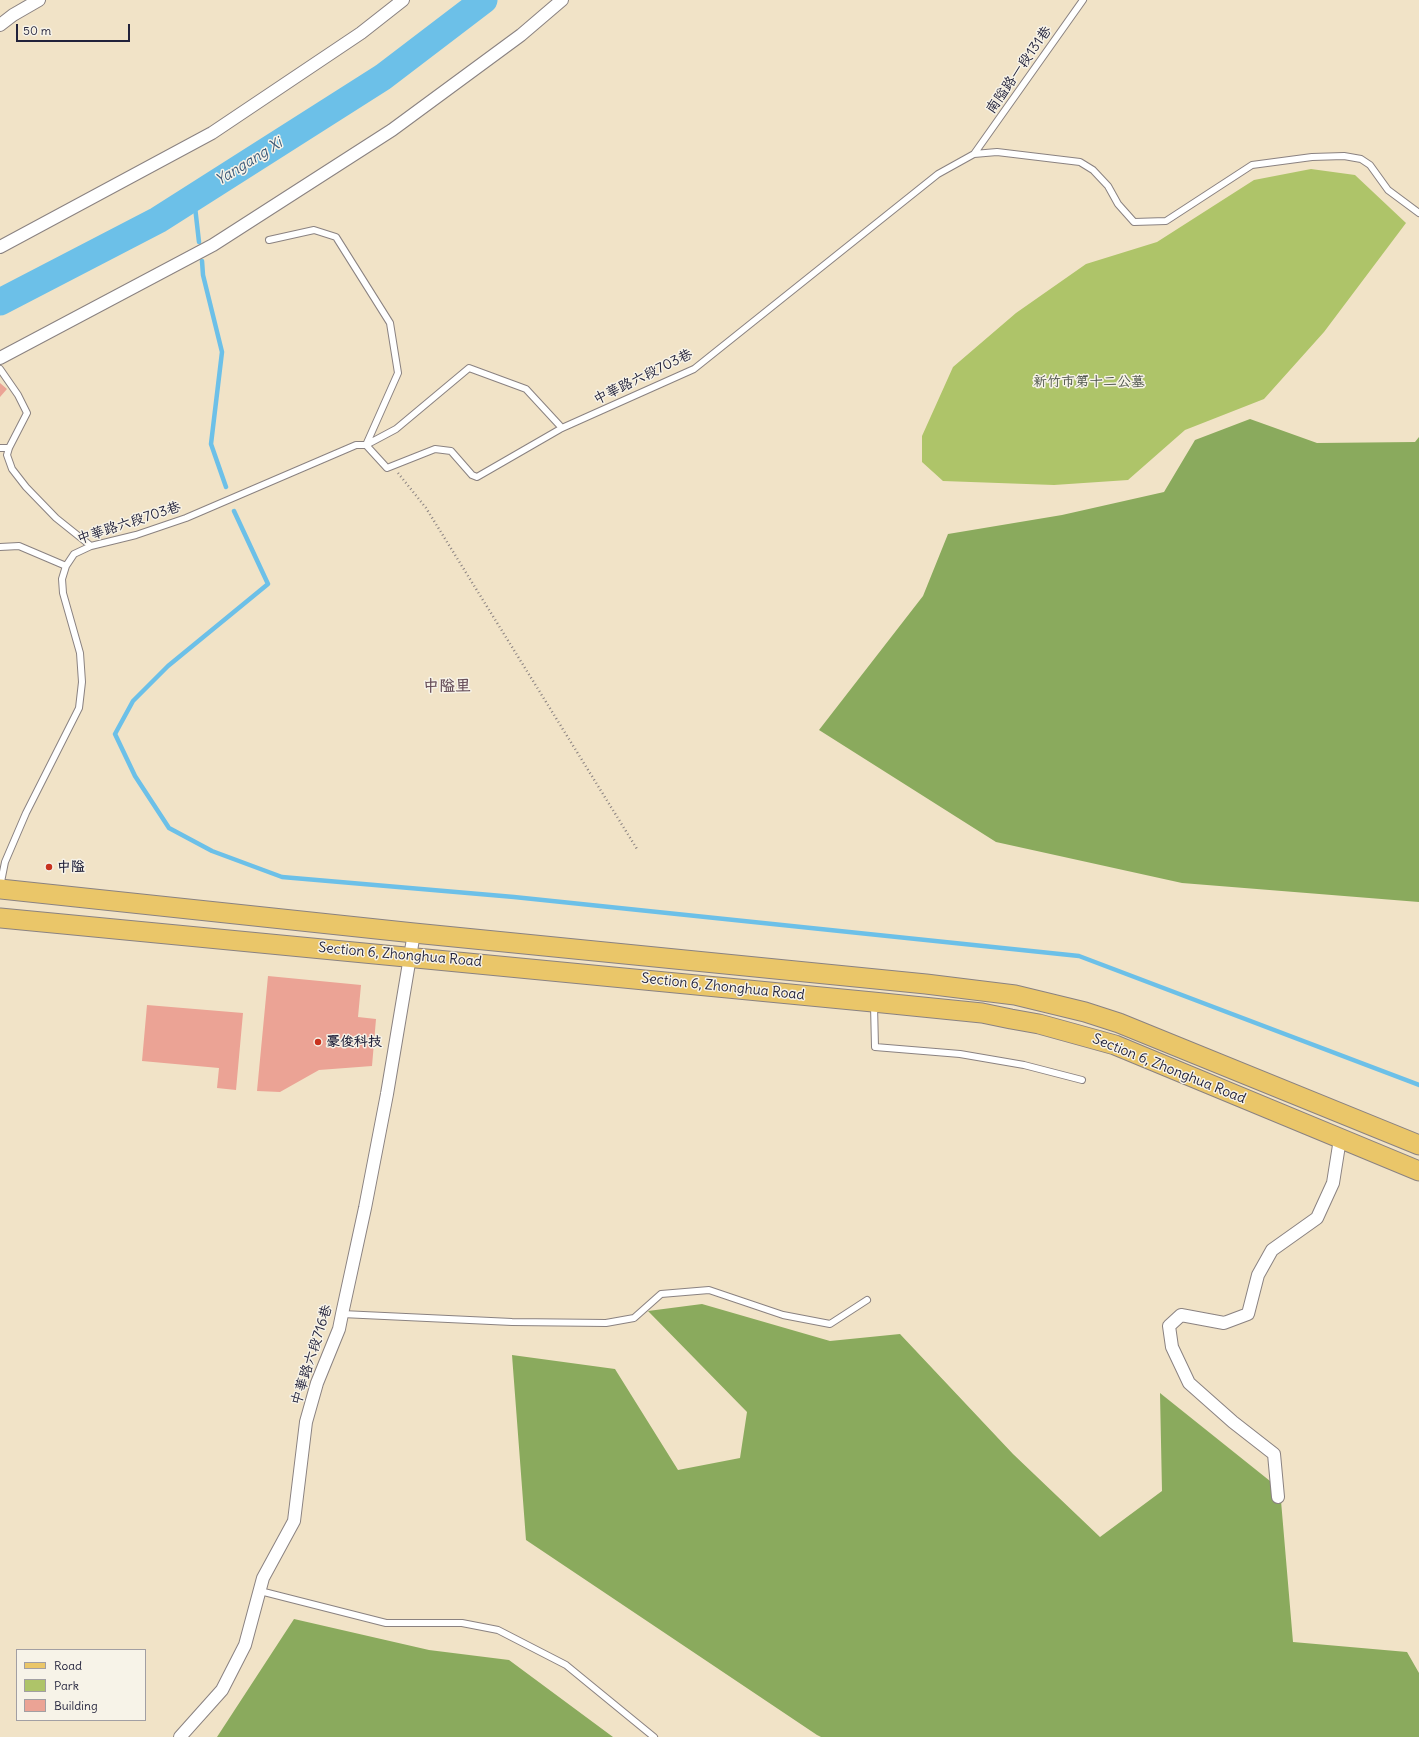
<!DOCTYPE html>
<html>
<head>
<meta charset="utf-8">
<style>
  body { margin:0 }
  #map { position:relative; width:1419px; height:1737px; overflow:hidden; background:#f1e3c7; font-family:Delius,sans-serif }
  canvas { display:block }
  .legend { position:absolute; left:16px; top:1649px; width:130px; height:72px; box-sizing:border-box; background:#f7f3e8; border:1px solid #a29fa3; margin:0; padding:5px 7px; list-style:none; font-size:12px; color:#22223b }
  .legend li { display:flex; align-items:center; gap:8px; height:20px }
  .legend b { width:20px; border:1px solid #a29fa3 }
  .scale { position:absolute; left:16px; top:24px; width:114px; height:18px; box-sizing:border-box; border:2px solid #22223b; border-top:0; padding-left:5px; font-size:12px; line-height:14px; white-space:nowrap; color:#22223b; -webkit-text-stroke:3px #f7f3e8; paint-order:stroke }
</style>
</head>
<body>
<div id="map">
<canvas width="1419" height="1737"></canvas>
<ul class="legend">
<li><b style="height:5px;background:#eac669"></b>Road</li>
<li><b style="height:11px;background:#aec469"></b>Park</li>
<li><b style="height:11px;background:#eba395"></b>Building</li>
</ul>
<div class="scale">50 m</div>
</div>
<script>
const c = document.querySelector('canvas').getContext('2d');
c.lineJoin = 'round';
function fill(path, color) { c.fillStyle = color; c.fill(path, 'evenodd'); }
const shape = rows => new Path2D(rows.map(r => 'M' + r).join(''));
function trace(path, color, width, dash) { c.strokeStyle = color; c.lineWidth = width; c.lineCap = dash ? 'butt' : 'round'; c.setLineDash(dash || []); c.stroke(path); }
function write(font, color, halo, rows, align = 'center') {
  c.font = font + ' Delius,"LXGW WenKai TC",sans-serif'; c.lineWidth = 3; c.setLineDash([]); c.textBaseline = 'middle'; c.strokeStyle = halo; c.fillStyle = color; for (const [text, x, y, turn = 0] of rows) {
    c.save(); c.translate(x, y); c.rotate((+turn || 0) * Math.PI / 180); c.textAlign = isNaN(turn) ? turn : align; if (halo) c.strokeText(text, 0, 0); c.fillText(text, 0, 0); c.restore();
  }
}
fill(shape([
  [1311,169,1355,175,1406,223,1324,332,1264,399,1185,430,1128,480,1054,485,943,481,922,462,922,436,953,367,1016,313,1086,264,1157,242,1254,180]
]), '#aec469');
fill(shape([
  [1250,419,1317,443,1415,442,1419,437,1419,902,1182,883,996,842,819,730,923,596,948,534,1062,515,1164,492,1195,440],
  [702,1304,830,1341,900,1334,1013,1454,1100,1537,1162,1491,1160,1393,1280,1489,1293,1642,1407,1652,1419,1673,1419,1737,821,1737,817,1735,526,1540,512,1355,615,1369,678,1470,740,1458,747,1412,648,1311],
  [294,1619,429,1650,509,1660,613,1737,217,1737]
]), '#8aaa5d');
trace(shape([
  [194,198,199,242],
  [202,261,203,275,222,352,211,444,226,487],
  [234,511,268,584,168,666,133,701,115,734,135,776,169,828,212,851,282,877,514,897,1079,956,1419,1085]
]), '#6cc0e8', 4.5);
trace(shape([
  [0,302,158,220,383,77,484,0]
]), '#6cc0e8', 27);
fill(shape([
  [0,383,7,389,0,397],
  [268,976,361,985,358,1017,376,1019,372,1066,319,1070,280,1092,257,1091],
  [147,1005,243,1013,236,1090,217,1088,219,1068,142,1061]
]), '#eba395');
const lane = shape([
  [974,154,1083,0],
  [269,240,314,230,336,237,390,323,398,373,366,445],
  [0,369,18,395,27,413,9,448,7,455,12,469,26,487,56,518,91,546],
  [366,445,396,429,469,368,526,389,562,428],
  [0,448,9,448],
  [0,547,19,546,66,566],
  [0,887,5,862,26,813,79,708,82,682,80,653,63,593,62,579,66,566,74,554,91,546,136,535,186,518,356,445,366,445,387,468,435,449,451,451,472,475,477,477,562,428,694,369,938,174,974,154,997,152,1080,162,1093,170,1108,186,1118,204,1134,222,1166,221,1252,165,1312,157,1344,156,1361,159,1370,165,1388,190,1419,213],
  [874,1005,875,1047,960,1054,1024,1065,1082,1080],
  [342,1314,512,1322,606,1323,634,1318,661,1294,709,1290,783,1315,830,1324,867,1300],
  [260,1591,386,1623,462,1623,498,1630,566,1665,654,1737]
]);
const street = shape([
  [0,25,13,15,39,0],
  [0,247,212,133,361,33,403,0],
  [0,358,213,245,392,130,521,35,562,0],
  [1278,1497,1274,1454,1233,1422,1189,1383,1172,1347,1169,1326,1181,1315,1224,1323,1248,1314,1258,1275,1272,1250,1317,1218,1333,1183,1340,1139],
  [180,1737,222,1690,245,1645,263,1578,294,1521,306,1422,317,1383,339,1329,342,1314,365,1208,387,1094,414,933]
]);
const primary = shape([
  [0,889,414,933,926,984,1015,995,1085,1012,1119,1023,1419,1145],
  [0,918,873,1002,982,1013,1011,1019,1039,1024,1115,1045,1419,1171]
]);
trace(lane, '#8a8281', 8);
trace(street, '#8a8281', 14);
trace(primary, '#8a8281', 21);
trace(shape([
  [398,473,426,508,637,849]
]), '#8a8281', 2.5, [1, 3]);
trace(lane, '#fff', 6);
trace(street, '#fff', 12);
trace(primary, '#eac669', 19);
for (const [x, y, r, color] of [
  [49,867,4,"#c8321e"],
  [318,1042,4,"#c8321e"]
]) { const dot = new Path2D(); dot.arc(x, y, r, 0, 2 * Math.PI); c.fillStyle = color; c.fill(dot); trace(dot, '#f7f3e8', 1.5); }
write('14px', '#22223b', '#f7f3e8', [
  ["南隘路一段131巷",1019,70,-55],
  ["中華路六段703巷",643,377,-26],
  ["中華路六段703巷",129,523,-18],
  ["Section 6, Zhonghua Road",400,955,5],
  ["Section 6, Zhonghua Road",723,987,6],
  ["Section 6, Zhonghua Road",1169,1069,22],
  ["中華路六段716巷",312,1355,-72]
]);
write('14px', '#4c5349', '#f7f3e8', [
  ["新竹市第十二公墓",1089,382]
]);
write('bold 14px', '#22223b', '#f7f3e8', [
  ["中隘",57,867],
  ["豪俊科技",326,1042]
], 'left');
write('italic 15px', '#3c5978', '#f7f3e8', [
  ["Yangang Xi",249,162,-32]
]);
write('bold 16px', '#684f5a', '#f7f3e8', [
  ["中隘里",447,686]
]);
</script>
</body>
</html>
